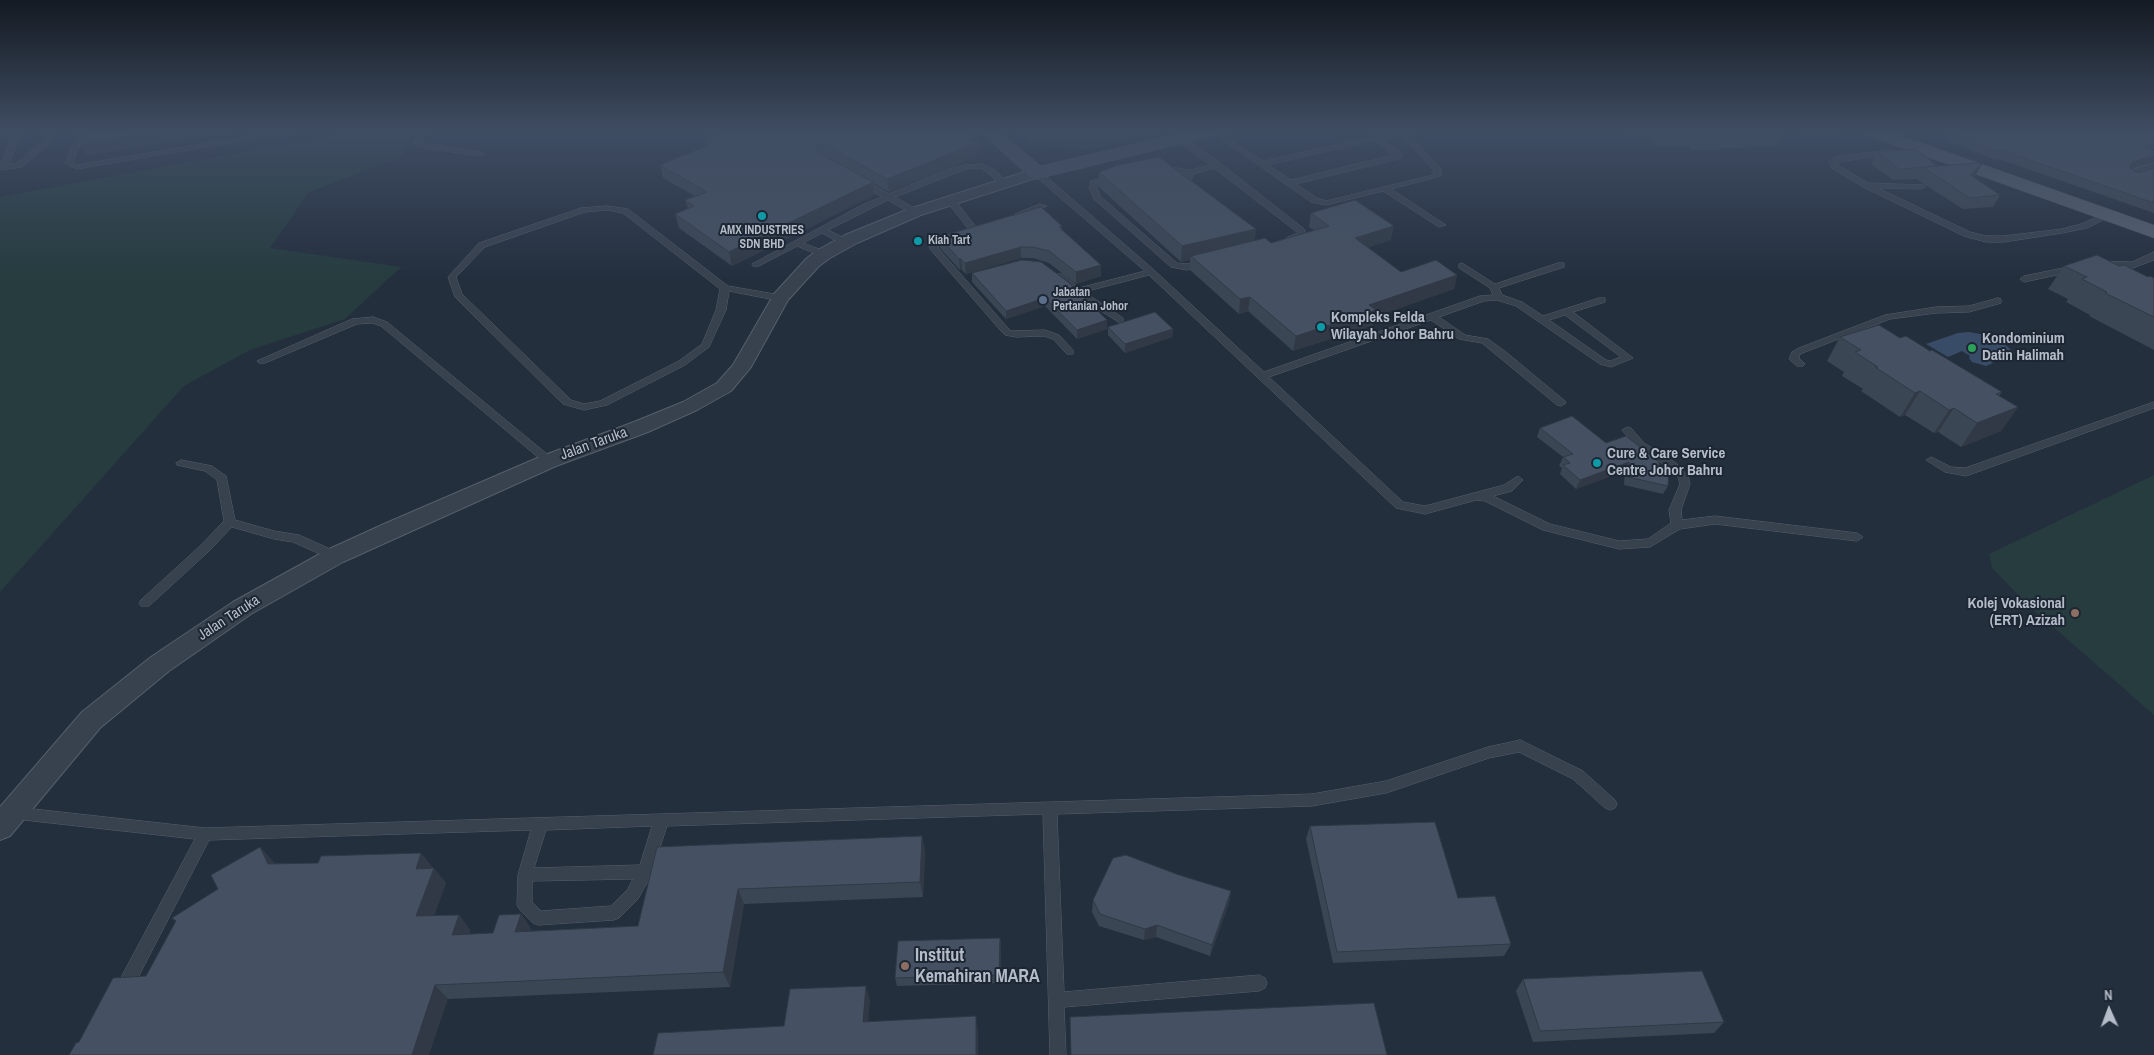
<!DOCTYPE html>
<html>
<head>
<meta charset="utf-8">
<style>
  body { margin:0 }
  #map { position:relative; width:2154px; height:1055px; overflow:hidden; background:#242f3e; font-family:"Archivo Narrow",sans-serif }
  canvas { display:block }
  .north { position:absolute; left:2084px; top:985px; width:50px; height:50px; -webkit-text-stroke:4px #1d2633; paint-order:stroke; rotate:358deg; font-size:14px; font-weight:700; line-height:20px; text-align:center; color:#b4bcc9 }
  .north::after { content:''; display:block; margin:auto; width:18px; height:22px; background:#b4bcc9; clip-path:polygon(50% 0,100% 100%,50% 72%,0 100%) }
</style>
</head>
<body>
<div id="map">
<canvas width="2154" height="1055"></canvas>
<div class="north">N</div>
</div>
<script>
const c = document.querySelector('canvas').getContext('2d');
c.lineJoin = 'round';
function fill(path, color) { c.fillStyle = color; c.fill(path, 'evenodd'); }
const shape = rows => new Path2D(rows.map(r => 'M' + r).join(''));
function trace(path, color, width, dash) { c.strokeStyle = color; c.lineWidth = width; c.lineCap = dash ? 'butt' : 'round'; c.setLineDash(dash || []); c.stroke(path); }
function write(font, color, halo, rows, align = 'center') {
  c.font = font + ' "Archivo Narrow",sans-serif'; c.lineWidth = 4; c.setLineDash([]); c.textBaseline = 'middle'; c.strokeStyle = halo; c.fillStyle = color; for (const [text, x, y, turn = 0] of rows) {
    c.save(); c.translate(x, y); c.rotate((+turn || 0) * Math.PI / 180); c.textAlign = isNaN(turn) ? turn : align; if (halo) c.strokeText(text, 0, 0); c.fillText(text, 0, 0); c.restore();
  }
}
fill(shape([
  [355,131,413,131,403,157,309,192,270,248,401,267,345,319,250,350,184,386,0,592,0,197],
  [1014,131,1168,131,1088,150,1032,145],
  [2154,475,2154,715,2027,604,1992,568,1989,554]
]), '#263c3f');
fill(shape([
  [1969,332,1986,335,2007,346,2014,353,2013,359,2006,362,1993,355,1989,358,1993,363,1986,366,1972,362,1969,358,1970,356,1962,351,1948,357,1926,344,1958,333]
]), '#394c67');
const lane = shape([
  [49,131,57,131,46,147,22,167,0,170,0,166,11,138,0,138,0,134,16,134,20,136,9,164,17,163,40,143,49,131],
  [78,131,86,131,73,162,77,165,278,131,294,131,290,133,76,169,65,163,78,131],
  [421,131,429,131,421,142,423,143,480,152,484,154,480,156,418,147,413,143,421,131],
  [1210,131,1219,131,1263,161,1398,131,1406,131,1441,169,1441,176,1391,189,1446,225,1439,227,1383,191,1326,205,1311,202,1210,131],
  [1401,135,1434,171,1433,175,1326,201,1317,198,1296,184,1402,158,1402,154,1383,139,1401,135],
  [1375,140,1393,155,1291,180,1268,165,1375,140],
  [1801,131,1830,131,1834,133,1830,135,1805,133,1801,131],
  [1177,136,1183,136,1220,163,1303,228,1307,234,1306,236,1292,242,1286,242,1286,238,1298,233,1297,232,1214,168,1194,174,1191,180,1188,180,1184,178,1186,174,1158,170,1157,168,1161,166,1191,170,1210,165,1177,140,1177,136],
  [1892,150,1896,152,1895,154,1837,162,1838,165,1868,183,1924,185,1925,187,1921,189,1878,188,1970,232,1986,236,2004,236,2062,229,2081,224,2106,213,2113,215,2087,228,2062,233,2004,242,1986,242,1964,236,1863,187,1832,168,1829,161,1837,156,1892,150],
  [982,164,995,170,1006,181,1006,185,1000,185,989,174,981,168,966,169,895,197,918,210,918,214,912,214,888,200,828,230,848,240,848,244,842,244,822,233,803,243,827,252,827,256,821,256,797,246,759,266,753,266,752,264,864,204,882,197,857,183,857,179,863,179,889,194,946,170,965,165,982,164],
  [1034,171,1040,171,1154,270,1264,372,1480,296,1493,295,1490,288,1459,268,1459,264,1462,263,1495,284,1558,263,1564,263,1564,267,1499,288,1502,295,1522,302,1543,316,1599,298,1605,298,1605,302,1573,312,1633,358,1611,367,1600,364,1516,306,1497,300,1484,301,1439,317,1465,335,1488,339,1506,352,1565,401,1566,403,1561,406,1557,405,1482,343,1459,339,1431,320,1269,377,1403,502,1425,506,1504,485,1518,476,1523,480,1512,491,1493,496,1550,524,1619,541,1648,539,1671,523,1669,510,1680,484,1678,477,1668,467,1636,447,1622,430,1627,427,1631,428,1644,443,1676,463,1688,476,1690,484,1681,510,1682,520,1715,516,1857,533,1863,537,1857,541,1715,524,1680,529,1650,547,1619,549,1543,530,1485,501,1476,500,1425,514,1396,508,1149,275,1084,292,1123,318,1123,322,1120,323,1081,298,1056,278,1056,274,1062,274,1079,288,1145,271,1034,175,1034,171],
  [1565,315,1621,357,1610,361,1606,360,1549,320,1565,315],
  [1114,175,1118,177,1117,179,1098,184,1097,188,1100,196,1177,263,1187,264,1204,260,1207,261,1207,265,1187,270,1171,267,1094,199,1089,188,1091,181,1114,175],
  [948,199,954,199,976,227,976,231,970,231,948,203,948,199],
  [1040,204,1047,206,1022,216,1015,214,1040,204],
  [607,206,628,209,728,286,780,295,784,298,780,301,729,291,726,310,709,347,685,365,607,405,584,410,563,404,455,297,448,277,479,243,581,208,607,206],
  [607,210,623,213,720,289,716,310,702,344,679,361,600,401,584,404,571,400,462,294,456,277,485,247,585,212,607,210],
  [954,233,958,236,957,238,939,244,938,248,1007,327,1011,331,1045,330,1059,335,1073,350,1073,354,1067,354,1053,339,1044,336,1016,337,1005,335,1001,331,930,249,929,245,933,240,954,233],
  [2154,252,2154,260,2133,268,2099,267,2095,264,2099,261,2132,262,2154,252],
  [2073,266,2077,269,2076,271,2024,282,2020,279,2024,276,2073,266],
  [1998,298,2001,299,2001,303,1969,312,1936,313,1890,319,1805,352,1799,355,1799,358,1805,364,1803,366,1797,366,1789,359,1792,352,1799,348,1885,315,1936,307,1969,306,1998,298],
  [373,317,387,322,553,459,554,461,553,463,545,463,381,326,372,323,357,324,265,363,259,363,257,361,352,319,373,317],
  [2154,402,2154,408,1966,476,1945,472,1926,460,1931,457,1951,467,1965,468,2154,402],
  [181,460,212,466,226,476,235,520,274,531,299,535,339,553,341,556,339,559,331,559,293,542,274,539,232,527,208,552,149,606,141,606,139,603,141,600,200,546,224,521,217,480,205,471,177,465,176,463,181,460],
  [1520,740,1583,771,1615,800,1617,804,1615,808,1610,810,1605,808,1573,779,1519,752,1489,758,1386,793,1312,806,1057,814,1064,992,1259,975,1265,978,1267,983,1265,988,1259,991,1064,1007,1066,1055,1050,1055,1043,814,667,826,650,877,638,899,619,918,614,920,538,925,533,923,520,910,517,905,518,875,531,830,209,840,129,995,123,998,117,995,115,990,117,985,195,839,15,819,10,817,8,813,10,809,15,807,205,828,1312,794,1386,781,1488,747,1520,740],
  [652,826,640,865,534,868,546,830,652,826],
  [633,879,628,889,611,906,541,911,532,902,532,881,633,879]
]);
const street = shape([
  [1882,131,1904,131,1902,134,1884,139,1879,138,1877,135,1882,131],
  [2154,163,2154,173,2133,179,2128,177,2125,174,2128,171,2154,163],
  [1037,168,1042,170,1045,173,1042,176,921,215,857,243,830,258,819,266,788,300,751,367,731,391,697,410,648,432,556,466,343,562,251,614,169,671,100,728,10,836,0,840,0,807,82,712,151,657,233,602,327,550,384,524,542,456,634,422,683,402,717,383,733,365,774,294,807,258,818,250,845,235,909,209,1037,168]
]);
const secondary = shape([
  [979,131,999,131,1041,166,1189,131,1220,131,1217,135,1037,179,1030,177,979,131]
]);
const primary = shape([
  [1863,131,1888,131,2154,225,2154,238,1866,135,1863,131]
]);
trace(lane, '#565f6c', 1);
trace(street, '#565f6c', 2);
trace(secondary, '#565f6c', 1);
trace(primary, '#414a57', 1);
fill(lane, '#38414e');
fill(street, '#38414e');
fill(secondary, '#465061');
fill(primary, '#56606e');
fill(shape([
  [704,131,969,131,980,149,977,150,977,156,889,192,873,183,874,195,732,266,679,228,675,214,688,209,685,200,695,196,663,178,660,165,705,147,704,143,708,141,706,141],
  [1627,131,1781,131,1783,132,1777,146,1692,150,1688,146,1658,147,1647,136,1634,137],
  [1949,132,2154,151,2154,162,2131,169,2138,173,2154,168,2154,213,1996,158,1994,160,1945,139],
  [1877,152,1938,166,1982,164,1974,177,2000,195,1993,207,1963,209,1916,179,1893,180,1871,164],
  [1099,172,1255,241,1271,243,1314,230,1309,227,1311,213,1391,240,1368,247,1401,272,1457,275,1454,289,1374,317,1373,325,1293,351,1248,311,1239,314,1190,270,1190,260,1181,262,1099,187],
  [1062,226,1062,230,1101,276,1076,284,1049,263,1033,258,1021,258,966,274,962,270,960,270,940,248,939,237],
  [1022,260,1107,320,1107,329,1077,339,1045,306,1006,319,972,282,972,273],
  [2064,266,2119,266,2148,277,2154,278,2154,350,2089,316,2090,315,2066,302,2068,299,2048,289],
  [1108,327,1173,329,1172,337,1125,353,1108,335],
  [1840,337,1900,338,2002,392,1999,396,2018,407,2001,431,1961,447,1938,432,1934,433,1905,415,1900,417,1861,391,1863,389,1842,376,1844,372,1827,361],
  [1540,428,1606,443,1659,465,1668,486,1663,494,1624,485,1625,471,1576,489,1560,474,1562,468,1559,466,1563,457,1537,437],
  [1310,826,1458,898,1511,944,1504,956,1333,963,1306,839],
  [922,836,925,851,923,897,744,904,730,987,448,999,79,1042,146,976,176,922,218,889,260,847,275,864,318,863,421,853,433,868,446,883,434,915,459,915,470,930,469,934,493,933,521,914,531,929,530,931,638,926,657,847],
  [1179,875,1231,891,1229,903,1210,956,1156,937,1144,940,1099,926,1092,912,1093,900],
  [1000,938,1001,946,1000,983,897,986,895,978],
  [1523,979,1724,1022,1714,1033,1533,1042,1516,991]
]), '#3b4654');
fill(shape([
  [163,131,239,131,87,156,80,144],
  [979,136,980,149,977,150,977,156,889,192,887,179],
  [2154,144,2154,149,2139,155,2144,147],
  [2154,156,2154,162,2127,170,2132,162],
  [1982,164,1975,176,1964,186,1970,175],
  [873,182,874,195,732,266,729,252],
  [1394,226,1391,240,1353,252,1355,238],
  [1256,229,1254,245,1191,256,1190,260,1181,262,1182,246],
  [1021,247,1021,258,966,274,965,263],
  [959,259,961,259,962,270,960,270],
  [1101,265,1101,276,1076,284,1076,272],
  [1457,275,1454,289,1374,317,1373,325,1293,351,1296,336,1369,305],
  [1250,297,1248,311,1239,314,1240,299],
  [1045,298,1045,306,1006,319,1006,311],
  [1107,320,1107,329,1077,339,1077,330],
  [1173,329,1172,337,1125,353,1125,344],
  [1920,391,1905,415,1900,417,1915,393],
  [2018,407,2001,431,1961,447,1977,423],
  [1954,408,1938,432,1934,433,1949,410],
  [1629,462,1625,471,1576,489,1580,480],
  [922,836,925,851,923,897,920,882],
  [260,847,274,863,283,880,268,864],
  [421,853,433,868,416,869],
  [434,868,446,883,428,931,416,916],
  [738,889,744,904,730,987,723,972],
  [1231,891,1229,903,1210,956,1212,945],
  [521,914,531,929,526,947,515,932],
  [459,915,470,930,464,950,452,935],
  [1157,925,1156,937,1144,940,1145,929],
  [1000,938,1001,946,1000,983,999,975],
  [435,985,448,999,429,1055,412,1055],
  [866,986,870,1001,867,1036,863,1022],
  [976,1016,978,1031,978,1055,976,1055]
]), '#303945');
const building = shape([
  [84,131,163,131,80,144,84,131],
  [716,131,969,131,979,136,969,140,976,143,887,179,825,145,817,145,817,152,873,182,729,252,675,214,694,206,685,200,707,192,660,165,709,145,704,143,711,140,708,139,717,133,716,131],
  [1660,131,1781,131,1783,132,1698,136,1693,132,1663,133,1660,131],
  [1952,131,2154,131,2154,144,2144,147,2154,151,2154,156,2132,162,2129,167,2138,173,2154,168,2154,203,2001,150,1998,152,1949,132,1952,131],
  [1915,149,1938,166,1899,169,1877,152,1915,149],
  [1159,157,1256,229,1182,246,1099,172,1118,165,1159,157],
  [1977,163,1982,164,1970,175,2000,195,1970,198,1923,167,1977,163],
  [1355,200,1394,226,1355,238,1401,272,1436,260,1457,275,1369,305,1376,310,1296,336,1250,297,1240,299,1191,256,1265,238,1271,243,1329,226,1311,213,1355,200],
  [1041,207,1062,226,1059,227,1101,265,1076,272,1049,251,1033,247,1021,247,965,263,961,259,959,259,939,237,1041,207],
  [2097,255,2119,266,2124,265,2148,277,2150,276,2154,278,2154,317,2105,293,2107,292,2082,279,2087,277,2064,266,2097,255],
  [1022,260,1041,262,1067,281,1107,320,1077,330,1045,298,1006,311,972,273,1022,260],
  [1155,312,1173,329,1125,344,1108,327,1155,312],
  [1879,325,1900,338,1906,336,1930,351,1932,350,2002,392,1996,394,2018,407,1977,423,1954,408,1949,410,1920,391,1915,393,1875,367,1878,367,1855,352,1861,350,1840,337,1879,325],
  [1572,416,1606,443,1626,436,1659,462,1659,465,1669,466,1668,486,1628,477,1629,462,1580,480,1563,465,1570,463,1563,457,1573,454,1540,428,1572,416],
  [1435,822,1458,898,1495,896,1511,944,1337,952,1310,826,1435,822],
  [922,836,920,882,738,889,723,972,435,985,412,1055,69,1055,76,1043,79,1042,113,978,146,976,176,921,172,918,218,889,211,875,260,847,268,864,318,863,321,856,421,853,416,869,434,868,416,916,459,915,452,935,493,933,499,915,521,914,515,932,638,926,657,847,922,836],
  [1126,855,1179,875,1231,891,1212,945,1157,925,1145,929,1100,914,1093,900,1113,858,1126,855],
  [1000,938,999,975,895,978,898,941,1000,938],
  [1702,971,1724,1022,1540,1031,1523,979,1702,971],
  [866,986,863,1022,976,1016,976,1055,653,1055,658,1033,784,1026,790,989,866,986],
  [1374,1003,1387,1055,1071,1055,1070,1017,1374,1003]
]);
fill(building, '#455162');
trace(building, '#303945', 1);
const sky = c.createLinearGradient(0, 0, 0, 279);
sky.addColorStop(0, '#141a22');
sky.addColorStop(0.47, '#3f4d63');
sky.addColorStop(1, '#3f4d6300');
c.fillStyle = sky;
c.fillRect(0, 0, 2154, 279);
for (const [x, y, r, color] of [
  [762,216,5,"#0f9aa8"],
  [918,241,5,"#0f9aa8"],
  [1043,300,5,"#5c6f8a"],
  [1321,327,5,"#0f9aa8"],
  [1972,348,5,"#2e9e5b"],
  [1597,463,5,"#0f9aa8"],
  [2075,613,5,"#8d6e63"],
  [905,966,5,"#8d6e63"]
]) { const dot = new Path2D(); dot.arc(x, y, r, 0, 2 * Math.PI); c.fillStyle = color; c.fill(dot); trace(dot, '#1d2633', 2); }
write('bold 12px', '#b4bcc9', '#1d2633', [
  ["AMX INDUSTRIES",762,231,"center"],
  ["SDN BHD",762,245,"center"],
  ["Kiah Tart",928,241],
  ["Jabatan",1053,293],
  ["Pertanian Johor",1053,307]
], 'left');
write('bold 15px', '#b4bcc9', '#1d2633', [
  ["Kompleks Felda",1331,318],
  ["Wilayah Johor Bahru",1331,335],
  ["Kondominium",1982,339],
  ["Datin Halimah",1982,356],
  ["Cure & Care Service",1607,454],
  ["Centre Johor Bahru",1607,471],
  ["Kolej Vokasional",2065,604,"right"],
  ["(ERT) Azizah",2065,621,"right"]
], 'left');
write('15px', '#b4bcc9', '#1d2633', [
  ["Jalan Taruka",594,444,-20],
  ["Jalan Taruka",229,618,-33]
]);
write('bold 18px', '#b4bcc9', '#1d2633', [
  ["Institut",915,956],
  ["Kemahiran MARA",915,977]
], 'left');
</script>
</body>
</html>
